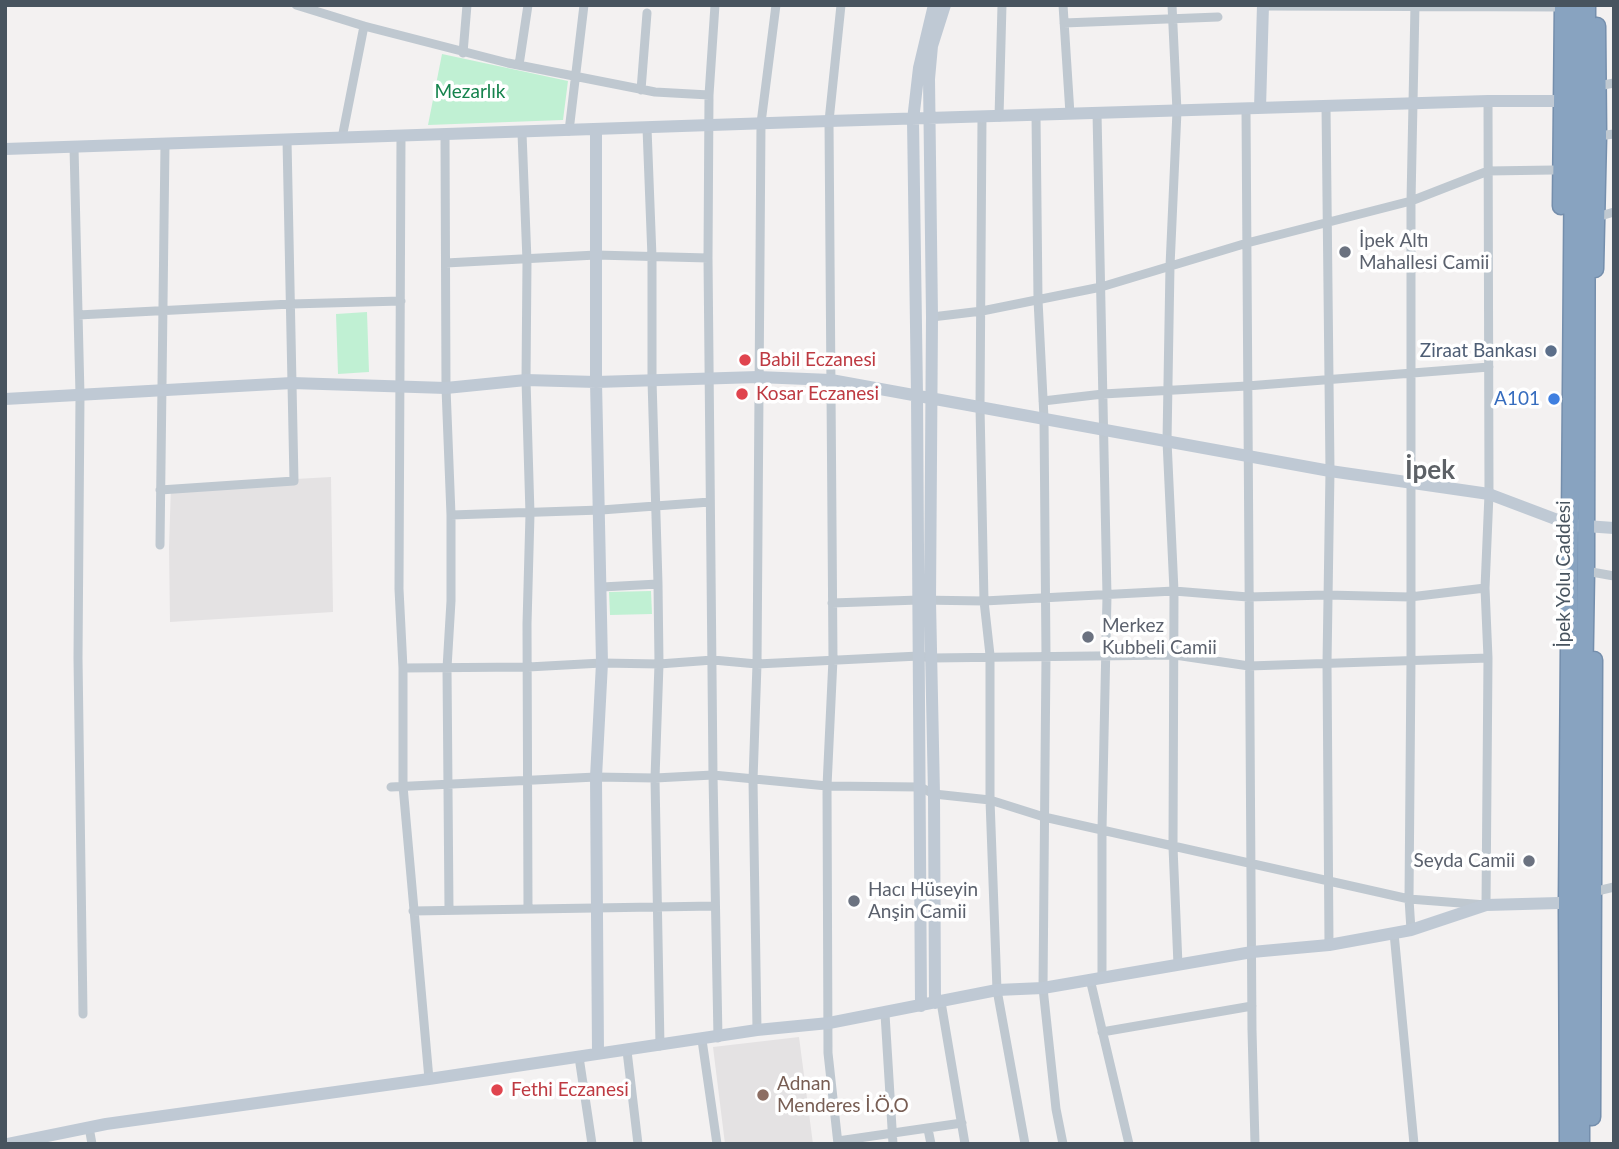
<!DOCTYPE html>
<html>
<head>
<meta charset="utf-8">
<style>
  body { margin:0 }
  #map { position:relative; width:1619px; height:1149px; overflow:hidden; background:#f3f1f1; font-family:Lato,sans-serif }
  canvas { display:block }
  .frame { position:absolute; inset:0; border:7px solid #48545f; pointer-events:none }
</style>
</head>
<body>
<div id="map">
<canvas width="1619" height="1149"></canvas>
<div class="frame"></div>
</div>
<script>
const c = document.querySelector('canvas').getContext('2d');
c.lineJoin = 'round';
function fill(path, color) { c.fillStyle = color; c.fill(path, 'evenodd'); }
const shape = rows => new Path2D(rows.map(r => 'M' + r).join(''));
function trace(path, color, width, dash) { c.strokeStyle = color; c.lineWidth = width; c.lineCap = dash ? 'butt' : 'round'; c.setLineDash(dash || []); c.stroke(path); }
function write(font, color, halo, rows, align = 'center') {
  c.font = font + ' Lato,sans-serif'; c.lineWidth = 7; c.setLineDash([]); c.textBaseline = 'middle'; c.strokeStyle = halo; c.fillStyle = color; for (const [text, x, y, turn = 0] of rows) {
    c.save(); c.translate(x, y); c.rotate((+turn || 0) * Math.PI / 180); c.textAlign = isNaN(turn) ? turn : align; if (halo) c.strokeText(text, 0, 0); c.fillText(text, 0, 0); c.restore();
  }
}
fill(shape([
  [331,477,333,612,170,622,169,547,171,486],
  [799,1037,813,1144,725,1144,713,1047]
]), '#e4e2e3');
fill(shape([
  [442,54,568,81,563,120,428,125],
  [367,312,369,372,338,374,336,314],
  [651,591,652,614,610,615,609,592]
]), '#c0f0d3');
const highway = shape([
  [1561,206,1563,5],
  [1595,269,1598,136,1597,26],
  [1592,1117,1594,660],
  [1568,1144,1567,903,1574,5],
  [1581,1144,1581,884,1586,571,1587,5]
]);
trace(highway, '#748eac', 19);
trace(shape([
  [296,5,364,26,508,63,655,92,709,95],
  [715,5,709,95,708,258,713,775,718,1038],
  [1063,5,1070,114],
  [1172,5,1177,111,1170,266,1167,441,1174,591,1173,847,1178,965],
  [1263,6,1563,7],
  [1064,23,1218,17],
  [463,53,467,5],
  [519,65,528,5],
  [1598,86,1614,83],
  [641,90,647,13],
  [1326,106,1330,471,1327,663,1329,945],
  [1246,109,1252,1030,1255,1144],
  [1097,113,1107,596,1102,830,1102,977],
  [1036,115,1038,300,1044,418,1046,656,1043,988,1056,1109,1063,1144],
  [982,117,980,407,984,601,990,655,990,800,997,990,1025,1144],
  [999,117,1002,5],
  [647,128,652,257,652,380,658,584,659,664,655,778,660,1046],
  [569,131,584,5],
  [522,133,527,261,526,380,530,514,527,624,528,908],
  [445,135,446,388,451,515,451,601,447,668,449,910],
  [401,136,399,589,403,668,403,786,429,1079],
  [1598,136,1614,134],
  [342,138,364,26],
  [74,147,80,395,78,658,83,1014],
  [1597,217,1614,212],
  [446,263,596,255,708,258],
  [78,315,291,304,401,301],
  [932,317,982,311,1101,287,1247,243,1411,201,1488,171,1553,170],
  [1043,401,1103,394,1247,386,1489,367],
  [160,490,294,481,287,140],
  [451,515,601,510,710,502],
  [160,545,165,144],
  [1586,571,1614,576],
  [602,587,658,584],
  [832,603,919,600,984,601,1174,591,1248,597,1327,595,1410,597,1485,588],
  [403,668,528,667,602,663,659,664,713,660,757,664,919,656,932,658,1175,655,1249,666,1488,658],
  [391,787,596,777,655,778,713,775,827,786,920,787,934,794,990,800,1044,817,1409,899,1486,905,1488,658,1485,588,1489,494,1488,101],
  [1593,892,1614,887],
  [413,911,715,906],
  [1411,930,1409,899,1411,660,1411,201,1415,5],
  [1394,933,1414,1144],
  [1090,979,1129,1144],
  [941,1002,965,1144],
  [885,1014,893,1144],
  [757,1030,753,780,757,664,761,123,776,5],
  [1102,1032,1252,1006],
  [702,1040,717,1144],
  [627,1051,638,1144],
  [579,1057,592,1144],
  [89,1127,92,1144],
  [928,1129,931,1144],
  [838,1141,962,1123],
  [838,1144,828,1053,827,786,833,659,829,121,841,5]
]), '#bfc8d0', 9);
trace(shape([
  [1260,108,1263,5],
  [596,129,596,382,602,663,596,777,598,1053],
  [5,149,829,121,1488,101,1556,101],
  [5,399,292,383,446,388,526,380,596,382,758,377,831,380,1330,471,1489,494,1571,525,1614,528],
  [935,1003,934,794,930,601,932,317,929,79,932,46,945,5],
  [921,1006,917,395,913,120,919,68,934,5],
  [8,1144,106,1124,429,1079,757,1030,829,1023,997,990,1043,988,1252,952,1329,945,1411,930,1486,905,1559,903]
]), '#bfc9d4', 12);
trace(highway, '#88a3c0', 16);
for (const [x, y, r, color] of [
  [1345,252,7,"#6b7280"],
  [1551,351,7,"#5c6f8a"],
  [745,360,7,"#e0444e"],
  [742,394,7,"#e0444e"],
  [1554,399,7,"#3f7fe0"],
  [1088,637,7,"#6b7280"],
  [1529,861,7,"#6b7280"],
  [854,901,7,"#6b7280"],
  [497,1090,7,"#e0444e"],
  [763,1095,7,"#8d6e63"]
]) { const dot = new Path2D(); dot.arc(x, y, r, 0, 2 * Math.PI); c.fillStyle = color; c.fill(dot); trace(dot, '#fff', 2.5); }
write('19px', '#16834d', '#fff', [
  ["Mezarlık",470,92]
]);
write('19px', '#5b616d', '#fff', [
  ["İpek Altı",1359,241],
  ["Mahallesi Camii",1359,263],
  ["Merkez",1102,626],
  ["Kubbeli Camii",1102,648],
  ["Seyda Camii",1515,861,"right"],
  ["Hacı Hüseyin",868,890],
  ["Anşin Camii",868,912]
], 'left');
write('19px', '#4e5e75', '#fff', [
  ["Ziraat Bankası",1537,351]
], 'right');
write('19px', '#be3a42', '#fff', [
  ["Babil Eczanesi",759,360],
  ["Kosar Eczanesi",756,394],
  ["Fethi Eczanesi",511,1090]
], 'left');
write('19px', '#366cbe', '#fff', [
  ["A101",1540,399]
], 'right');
write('19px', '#48545f', '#fff', [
  ["İpek Yolu Caddesi",1564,574,-90]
]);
write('19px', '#785e54', '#fff', [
  ["Adnan",777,1084],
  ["Menderes İ.Ö.O",777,1106]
], 'left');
write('bold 26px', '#5d6166', '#fff', [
  ["İpek",1430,471]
]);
</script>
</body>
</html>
